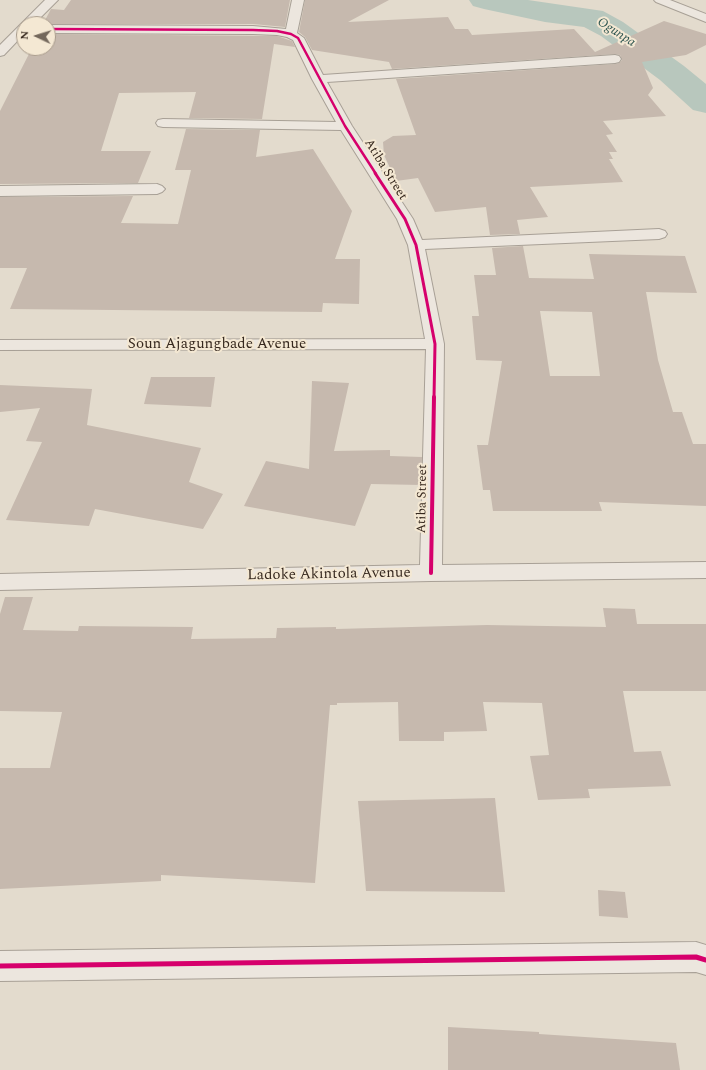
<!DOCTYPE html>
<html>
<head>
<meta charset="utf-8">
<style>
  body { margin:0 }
  #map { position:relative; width:706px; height:1070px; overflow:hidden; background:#e3dbcd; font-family:Spectral,serif }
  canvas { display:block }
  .north { position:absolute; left:16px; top:16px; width:40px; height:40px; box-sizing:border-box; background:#f4e8d3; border:1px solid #a89b8b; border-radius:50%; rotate:274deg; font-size:11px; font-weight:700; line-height:16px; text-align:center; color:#36281e }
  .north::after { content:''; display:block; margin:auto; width:14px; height:18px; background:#73675b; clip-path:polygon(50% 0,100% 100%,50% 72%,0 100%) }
</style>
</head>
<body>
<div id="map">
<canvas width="706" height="1070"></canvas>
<div class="north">N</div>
</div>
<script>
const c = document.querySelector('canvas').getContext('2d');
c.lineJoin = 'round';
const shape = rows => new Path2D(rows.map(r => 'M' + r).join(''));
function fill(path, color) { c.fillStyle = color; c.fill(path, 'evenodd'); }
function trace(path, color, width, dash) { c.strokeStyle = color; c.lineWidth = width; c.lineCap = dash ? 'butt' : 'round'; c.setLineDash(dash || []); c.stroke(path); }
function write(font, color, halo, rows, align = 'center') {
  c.font = font + ' Spectral,serif'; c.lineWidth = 4; c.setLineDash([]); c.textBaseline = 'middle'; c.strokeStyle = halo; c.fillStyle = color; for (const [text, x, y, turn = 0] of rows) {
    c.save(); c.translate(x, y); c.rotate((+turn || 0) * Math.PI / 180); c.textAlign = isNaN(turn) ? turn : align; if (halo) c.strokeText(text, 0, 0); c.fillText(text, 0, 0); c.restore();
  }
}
fill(shape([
  [469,0,528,0,603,11,623,22,684,66,706,84,706,113,693,110,660,80,601,36,584,27,545,22,484,9,473,6,469,0]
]), '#b8c7bd');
fill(shape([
  [71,0,290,0,285,27,253,24,43,24,51,9,64,10],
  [305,0,389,0,348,22,448,17,455,29,468,29,472,35,574,29,595,52,664,21,706,34,706,45,686,55,642,62,653,88,648,95,666,116,603,121,613,134,606,135,617,152,609,152,613,159,609,159,623,182,530,187,548,217,517,220,520,234,490,235,486,207,435,212,418,178,396,181,384,155,383,142,393,136,416,135,396,79,615,64,619,63,622,60,620,55,615,54,392,69,389,62,312,50,305,37,299,32],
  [48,34,277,36,292,41,295,47,274,44,262,119,189,118,196,92,119,93,101,151,151,151,138,183,0,184,0,111,32,48,48,48],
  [186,129,260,130,256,157,313,149,352,211,335,259,360,259,359,304,323,303,322,312,10,309,27,268,0,268,0,197,133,196,121,223,178,224,191,170,175,170],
  [523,246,529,278,594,279,589,254,685,256,697,293,646,292,658,360,673,412,682,412,693,444,706,444,706,506,599,502,602,511,493,511,490,490,483,490,477,445,488,445,502,361,476,360,472,316,479,316,474,275,496,275,492,248],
  [540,311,592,312,600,376,550,376],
  [151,377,215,377,211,407,144,404],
  [312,381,349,383,334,451,390,450,390,456,422,457,421,485,371,484,355,526,244,506,266,461,309,469],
  [0,385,92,389,87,425,201,448,189,482,223,494,203,529,95,509,89,526,6,520,42,442,26,441,40,408,0,412],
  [5,597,33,597,23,630,78,631,79,626,193,627,191,639,276,638,277,628,336,627,336,629,487,625,606,627,603,608,635,609,637,624,706,624,706,691,623,691,634,752,661,751,671,786,588,789,590,798,538,800,530,756,549,755,542,703,483,702,487,731,444,732,444,741,399,741,398,702,337,703,337,705,330,705,315,883,161,875,161,881,0,889,0,768,50,768,62,712,0,711,0,614],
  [495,798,505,892,366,891,358,801],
  [598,890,625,892,628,918,599,916],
  [448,1027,539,1032,539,1034,676,1043,680,1070,448,1070]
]), '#c6b9ae');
const street = shape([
  [45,0,58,0,34,24,24,24,24,34,4,55,0,56,0,45,45,0],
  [292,0,304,0,297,33,304,38,323,75,615,55,619,56,621,59,619,62,615,63,327,82,352,126,413,219,422,240,659,229,665,231,667,234,665,237,659,239,425,249,444,344,442,565,706,562,706,578,431,581,0,590,0,574,420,565,426,349,0,350,0,340,425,339,408,245,397,219,341,130,163,127,158,126,156,123,158,120,163,119,336,122,312,79,293,40,287,37,277,35,253,34,48,33,48,25,253,26,286,29,292,0],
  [654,0,670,0,706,14,706,22,656,2,654,0],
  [157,184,162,186,165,189,162,192,157,194,0,196,0,186,157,184],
  [696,942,706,945,706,975,696,972,0,981,0,951,696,942]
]);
trace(street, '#a8a096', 2);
fill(street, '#ece6de');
trace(shape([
  [48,29,253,30,277,31,291,34,298,38,345,126,376,174]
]), '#d6006c', 2.5);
trace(shape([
  [375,173,405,219,416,245,435,344,434,398]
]), '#d6006c', 3);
trace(shape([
  [431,573,434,397]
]), '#d6006c', 4);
trace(shape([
  [0,966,696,957,706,960]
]), '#d6006c', 5);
write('italic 13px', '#2e5550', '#f4e8d3', [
  ["Ogunpa",616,33,33]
]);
write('13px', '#36281e', '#f4e8d3', [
  ["Atiba Street",385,170,58],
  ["Atiba Street",423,499,-89]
]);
write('15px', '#36281e', '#f4e8d3', [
  ["Soun Ajagungbade Avenue",217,345],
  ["Ladoke Akintola Avenue",329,575,-1]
]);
</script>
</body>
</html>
